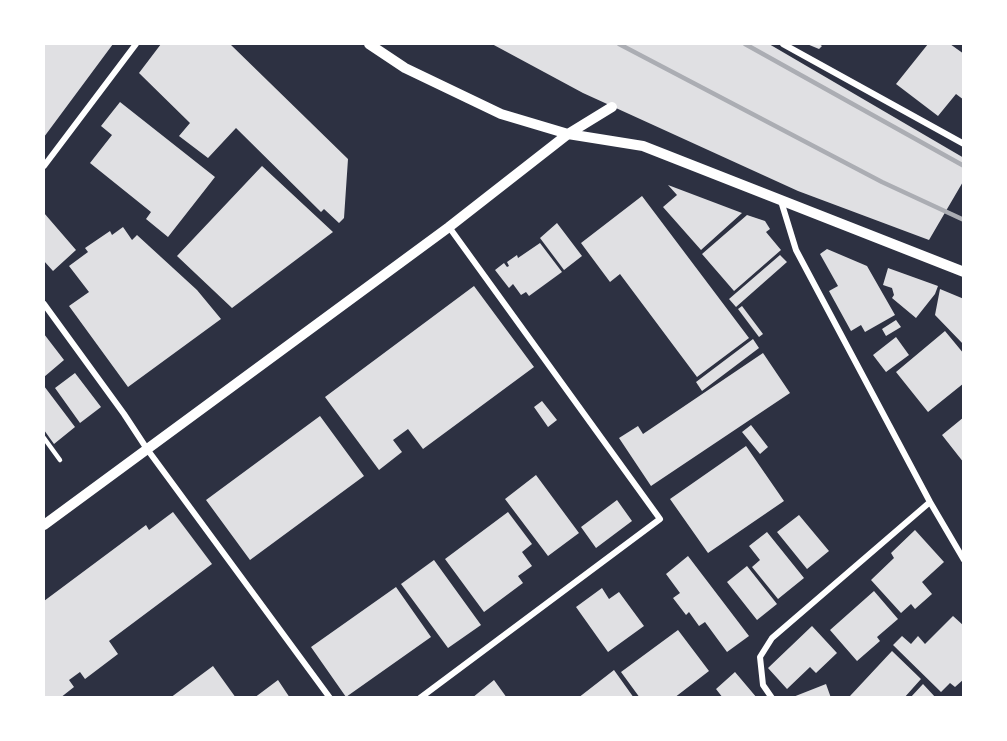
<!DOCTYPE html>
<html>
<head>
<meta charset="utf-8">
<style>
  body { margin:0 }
  #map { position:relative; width:1007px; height:741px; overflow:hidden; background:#2d3142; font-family:"PT Sans Narrow",sans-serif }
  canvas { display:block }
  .frame { position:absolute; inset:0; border:45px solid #fff; pointer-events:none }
</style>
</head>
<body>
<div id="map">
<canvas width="1007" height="741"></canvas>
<div class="frame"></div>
</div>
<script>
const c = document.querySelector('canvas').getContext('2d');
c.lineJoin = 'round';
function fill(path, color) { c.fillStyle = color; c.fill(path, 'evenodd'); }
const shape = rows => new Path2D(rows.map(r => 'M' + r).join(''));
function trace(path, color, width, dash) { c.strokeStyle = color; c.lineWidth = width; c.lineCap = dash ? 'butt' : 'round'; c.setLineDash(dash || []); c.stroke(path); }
fill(shape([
  [44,44,113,44,44,137],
  [161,44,230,44,348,159,344,218,339,223,324,209,321,212,236,128,208,158,179,136,190,123,139,73],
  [492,44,769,44,964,158,964,180,929,240,798,191,583,93],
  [807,44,819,44,822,46,819,49],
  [928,44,950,44,964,54,964,100,956,94,938,116,896,84],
  [120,102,215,177,168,237,146,219,151,212,90,163,112,135,101,126],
  [262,166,333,232,232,308,177,256],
  [668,185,742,213,701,250,663,207,677,195],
  [642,196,749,338,697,377,620,274,610,282,581,243],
  [44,213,76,250,53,271,44,261],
  [747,215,765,221,770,229,766,232,781,250,734,291,702,254],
  [557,223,582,256,564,270,540,238],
  [123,227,132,240,137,235,197,290,221,319,128,387,69,306,89,292,69,266,88,252,85,248,110,231,112,235],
  [540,243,562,272,529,296,526,292,521,295,513,284,509,288,495,270,504,263,507,267,509,266,507,262,517,255,518,258],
  [827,249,867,266,895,315,865,332,861,325,851,331,829,291,838,286,820,254],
  [780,255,787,262,736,307,729,299],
  [888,268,938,286,935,294,916,318,892,298,894,295,892,288,883,285],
  [474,286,534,367,423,449,408,429,393,440,402,452,379,470,325,397],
  [940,289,964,299,964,345,935,315],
  [742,306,763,334,759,337,738,309],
  [896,320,901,327,886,336,882,329],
  [945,331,964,354,964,383,928,412,896,372],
  [44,334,64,360,44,377],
  [896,337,909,355,886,372,873,355],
  [753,339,759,348,702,391,696,382],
  [763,353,790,393,651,486,619,438,638,426,643,434],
  [75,373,101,407,80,423,55,388],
  [44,386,75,427,54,444,44,430],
  [542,401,557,420,548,427,534,407],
  [320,416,364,476,250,560,206,500],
  [964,417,964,463,942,435],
  [751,425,768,447,760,454,742,432],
  [746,446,784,501,708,553,670,499],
  [536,475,579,533,548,556,505,499],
  [617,500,632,521,596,548,581,527],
  [173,512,212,564,109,641,118,654,85,679,80,672,69,680,74,687,60,698,44,698,44,601,146,525,149,530],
  [508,512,532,544,522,552,532,566,518,576,523,583,484,612,445,559],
  [799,515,829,551,807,569,777,532],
  [915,530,944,562,922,582,932,594,915,609,911,604,901,613,871,580,894,558,891,553],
  [767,532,804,578,778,599,752,567,760,560,749,546],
  [688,556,749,636,727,652,705,622,699,626,689,612,686,615,673,598,680,593,666,574],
  [434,560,481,625,448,648,401,584],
  [747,566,777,604,757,620,727,582],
  [396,587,431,637,346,697,311,647],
  [602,588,609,599,619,592,644,626,608,652,576,607],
  [874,591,898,619,877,637,880,641,857,661,830,630],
  [953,616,964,626,964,679,955,687,950,683,941,692,893,645,902,636,911,644,918,636,925,644],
  [812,626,837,653,816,673,810,667,787,689,768,668],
  [678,630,709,671,674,698,640,698,621,672],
  [892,651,921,679,904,698,852,698,850,696],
  [213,666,236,698,170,698],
  [614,670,634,698,578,698],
  [735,672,757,698,723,698,716,689],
  [278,680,290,698,254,698],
  [494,680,507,698,472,698],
  [826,684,831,698,793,698,793,697],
  [923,684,936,698,910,698]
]), '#e0e0e3');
trace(shape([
  [44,438,60,460]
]), '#fff', 4.5);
trace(shape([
  [783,44,964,144],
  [44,166,136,44],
  [781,201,796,250,930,502,964,560],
  [44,304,124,414,147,449,330,698],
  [420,698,660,519,449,227],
  [772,698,763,685,760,657,772,638,930,502]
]), '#fff', 6);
trace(shape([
  [369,44,405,68,501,114,568,134,643,146,964,272],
  [44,525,449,227,568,134,612,107]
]), '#fff', 10);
trace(shape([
  [619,44,882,182,964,220],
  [745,44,964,166]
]), '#abadb3', 4.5);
</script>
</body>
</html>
